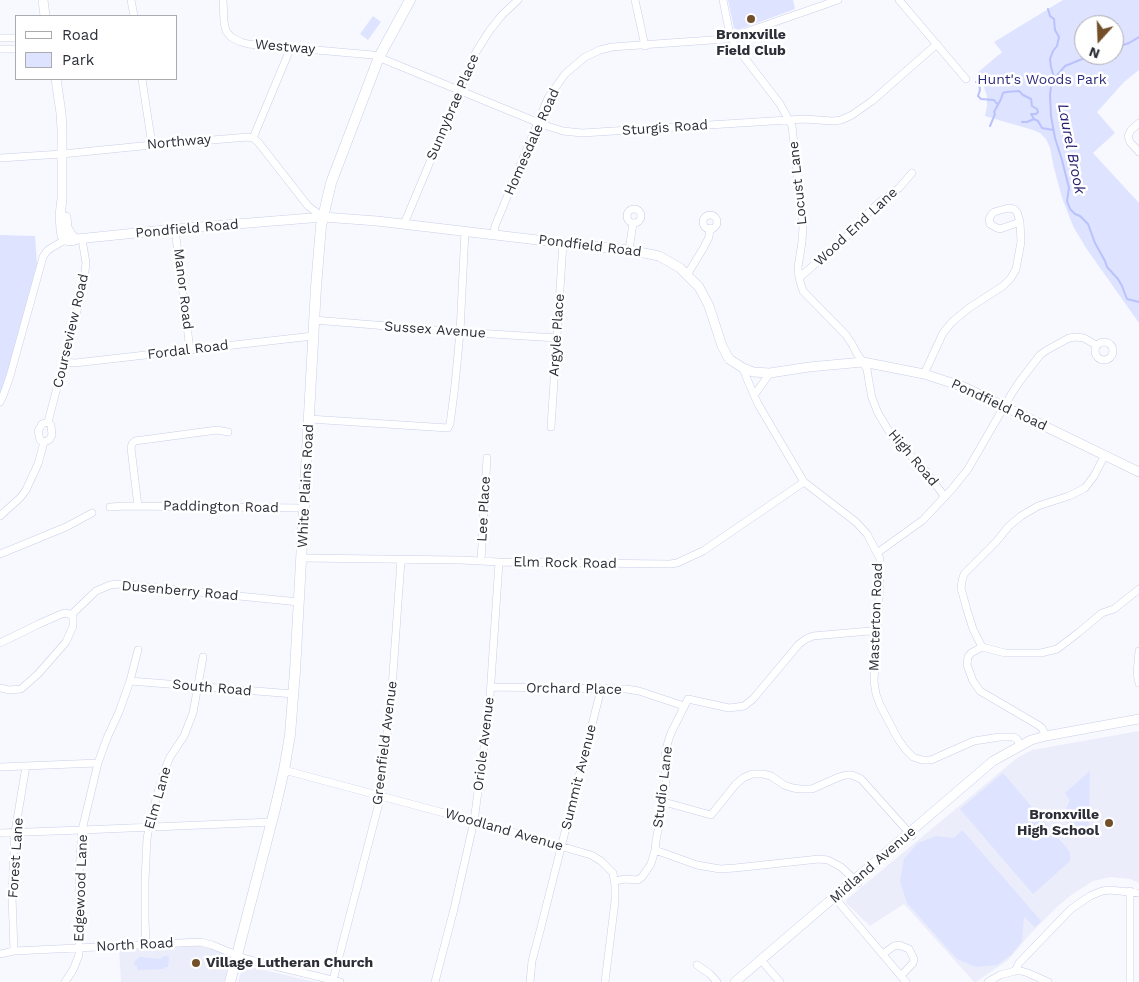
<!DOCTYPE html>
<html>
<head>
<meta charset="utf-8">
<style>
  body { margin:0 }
  #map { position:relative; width:1139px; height:982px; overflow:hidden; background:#f8f9ff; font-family:"Work Sans",sans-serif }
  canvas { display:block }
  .legend { position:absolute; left:15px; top:15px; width:162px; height:65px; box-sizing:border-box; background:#fff; border:1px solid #ababaf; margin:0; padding:6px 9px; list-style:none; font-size:15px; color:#2c2e38 }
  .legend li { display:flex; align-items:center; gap:10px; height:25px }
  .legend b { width:25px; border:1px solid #ababaf }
  .north { position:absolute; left:1074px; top:15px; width:50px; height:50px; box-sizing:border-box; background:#fff; border:1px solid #ababaf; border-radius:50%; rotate:200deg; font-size:14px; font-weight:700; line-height:20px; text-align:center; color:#2c2e38 }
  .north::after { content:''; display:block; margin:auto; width:18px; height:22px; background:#724f28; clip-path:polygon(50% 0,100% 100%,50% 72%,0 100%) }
</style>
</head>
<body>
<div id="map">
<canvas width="1139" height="982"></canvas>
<ul class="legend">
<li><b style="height:6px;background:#fff"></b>Road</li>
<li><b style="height:14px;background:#dee3ff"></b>Park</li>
</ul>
<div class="north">N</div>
</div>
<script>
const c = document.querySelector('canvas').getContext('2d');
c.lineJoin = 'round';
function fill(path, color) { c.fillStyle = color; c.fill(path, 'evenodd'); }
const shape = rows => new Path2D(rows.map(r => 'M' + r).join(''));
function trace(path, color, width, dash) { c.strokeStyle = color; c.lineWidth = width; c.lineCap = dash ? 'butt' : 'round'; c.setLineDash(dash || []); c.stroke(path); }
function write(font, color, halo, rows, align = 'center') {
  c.font = font + ' "Work Sans",sans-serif'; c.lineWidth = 5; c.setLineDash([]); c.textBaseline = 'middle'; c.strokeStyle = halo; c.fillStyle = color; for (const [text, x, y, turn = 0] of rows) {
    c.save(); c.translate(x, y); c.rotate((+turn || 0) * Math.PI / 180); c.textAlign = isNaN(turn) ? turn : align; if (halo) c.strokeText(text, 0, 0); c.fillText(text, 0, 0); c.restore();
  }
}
fill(shape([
  [1139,731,1139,883,1130,879,1111,877,1093,881,1070,896,1056,908,1032,932,1008,960,976,982,974,982,904,904,870,926,846,903,846,900,1017,758,1032,750],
  [200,946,210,948,222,953,229,958,230,960,224,982,121,982,119,950],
  [243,965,315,982,238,982]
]), '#ebedfb');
fill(shape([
  [728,0,793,0,795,9,738,30,734,28],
  [1063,0,1139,0,1139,70,1124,82,1097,112,1115,133,1093,153,1139,203,1139,323,1086,248,1073,226,1062,198,1054,168,1050,148,1046,139,1040,133,1033,130,985,116,987,106,987,96,984,87,976,74,1002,52,994,42],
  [1084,25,1114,25,1114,55,1084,55],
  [373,16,381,22,368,40,360,34],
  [0,235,35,236,37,264,4,384,0,395],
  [1090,771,1089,828,1070,828,1063,816,1070,800,1065,793],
  [1003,773,1070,852,1070,861,1033,894,960,809],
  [962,830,1041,921,1035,927,1024,917,1022,941,1012,954,997,965,976,967,957,959,907,903,900,881,904,859,918,843,936,836,954,838],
  [164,956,169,956,168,967,165,967,164,969,137,970,137,966,134,965,135,961,140,957,160,959]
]), '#dee3ff');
trace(shape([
  [1048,9,1050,16,1054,19,1055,30,1059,37,1057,46,1053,51,1050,59,1051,67,1054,77],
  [1114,48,1129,43,1139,37],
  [1092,55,1065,66,1055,78,1051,87,1050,95,1051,116,1055,138,1062,160,1069,188,1067,201,1070,209,1075,214,1080,216,1088,224,1095,243,1105,261,1107,267,1118,279,1122,286,1127,299,1139,302],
  [976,82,979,84,980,90,978,96,981,99,994,100,998,105],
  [1022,122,1027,122,1034,119],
  [990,126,995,114,994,112,1001,99,1003,93,1006,92,1019,91,1023,95,1031,99,1032,106,1037,109,1038,112,1036,114,1031,114,1034,119,1038,121,1042,128,1053,130]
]), '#b9c2fc', 2);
const minor = shape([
  [131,0,134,16],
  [223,0,224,22,226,31,231,37,241,42,248,44,373,55,544,125,563,131,582,133,804,119,833,121,841,120,852,115,872,101,937,44],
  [635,0,645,46],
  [723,0,729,30,734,44,780,104,792,126,803,226,802,242,798,267,799,278,803,291,846,335,852,344,856,352,867,369,869,382,872,398,878,413,887,428,894,439,924,469,945,497],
  [899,0,966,79],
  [0,38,16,38],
  [0,49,16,49],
  [142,79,152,145],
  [1139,123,1131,130,1128,136,1130,142,1139,152],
  [253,138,291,47],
  [0,158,62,154,152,145,248,137,253,138,258,142,308,206,323,217],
  '627 216a7 7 0 1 1 14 0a7 7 0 1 1-14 0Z',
  '703 222a7 7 0 1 1 14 0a7 7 0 1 1-14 0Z',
  [404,224,476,52,490,30,502,15,518,0],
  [175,229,190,350],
  [494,235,495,226,500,214,548,98,565,74,585,57,600,50,612,47,726,39,838,0],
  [629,250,633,223],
  [687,275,704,247,709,237,710,228],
  [799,278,855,229,867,214,881,201,899,188,912,173],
  [314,320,460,332,557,338],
  '1095 351a9 9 0 1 1 18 0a9 9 0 1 1-18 0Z',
  [64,362,75,363,313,336],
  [743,368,747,379,758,404,804,482,856,522,867,534,877,553,880,559,880,581,874,681,876,694,880,705,898,739,906,750,913,757,922,760,931,760,974,741,1000,737,1013,737,1017,739,1020,746],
  [924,374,943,333,952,322,969,308,1003,286,1011,278,1016,269,1021,242,1020,222,1017,212,1014,209,1008,208,994,212,992,214,989,219,990,224,997,228,1000,229,1020,222],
  [755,394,770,373],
  [0,402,3,396,10,376,43,257,47,251,51,248,65,240],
  [309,419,448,428,450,424,455,385,460,332,465,231],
  [48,422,51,425,52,435,49,440,44,442,40,440,38,431,42,424,48,422,83,288,86,263,82,239],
  [551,427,563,243],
  [138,506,131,448,132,444,135,441,217,430,228,432],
  [110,507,126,506,304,508],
  [0,516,20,498,26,490,38,464,44,442],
  [877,553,923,520,952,489,968,469,1012,393,1020,381,1040,355,1047,350,1069,338,1076,337,1084,338,1096,345],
  [0,554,66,527,92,513],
  [302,558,461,560,499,562,670,564,677,563,703,551,804,482],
  [481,561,487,458],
  [72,614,96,591,110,585,118,584,299,602],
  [0,643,39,624,59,615,65,613,69,614,73,616,73,626,66,642,38,674,21,689,9,690,0,688],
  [982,647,973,629,967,610,961,588,962,581,964,574,996,542,1009,526,1021,516,1038,506,1069,496,1085,488,1094,476,1105,455],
  [1139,651,1137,673,1139,683],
  [130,681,294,694],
  [491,687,626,689,639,691,684,706],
  [1046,736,1042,728,1038,725,980,691,973,681,967,665,968,657,971,653,982,647,1005,653,1041,653,1057,649,1078,633,1102,613,1114,609,1139,589],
  [0,767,98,763],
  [284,770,474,821,591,855,601,861,613,873,615,886,615,901,605,982],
  [664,802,711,815,736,784,743,778,752,774,763,774,771,776,784,785,793,788,800,789,812,789,839,777,846,775,852,775,861,779,912,836],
  [0,833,82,830,272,822],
  [655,850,697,865,720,869,735,868,819,859,828,860,841,867,858,883],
  [615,881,625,879,638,880,642,877,651,864,655,850,656,841,664,797,666,783,665,755,668,742,671,733,688,699,729,708,744,706,753,699,799,644,806,639,813,636,870,631,877,632],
  [1130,891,1130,982],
  [835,898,906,982],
  [146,945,145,920,145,880,147,839,149,827,157,795,167,764,170,757,184,736,193,713,203,657],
  [14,951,12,896,15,832,26,766],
  [0,954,14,951,201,942,212,945,246,959,340,982],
  [883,954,894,946,899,945,909,949,914,959,913,963,901,976],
  [761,960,780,982],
  [697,965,710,974,717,982],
  [1015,971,1019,963,1071,909,1090,896,1102,891,1110,890,1139,893],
  [333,980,379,803,391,702,401,560],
  [65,982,73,970,79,955,79,873,82,830,98,763,107,738,119,712,130,681,138,650],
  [435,982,454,909,474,821,489,711,499,562],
  [530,982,532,961,540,931,601,689],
  [988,982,1000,975,1015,971,1021,971,1028,973,1048,982]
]);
const tertiary = shape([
  [323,217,377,221,563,243,629,250,659,256,680,268,699,287,709,306,722,346,729,359,743,368,753,372,770,373,809,367,863,362,924,374,964,387,1139,472],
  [735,982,993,761,1031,740,1046,736,1139,719]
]);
const secondary = shape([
  [43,0,45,16],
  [56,79,61,113,62,130,62,199,60,215,61,229,62,236,65,240,72,241,77,239,175,229,323,217],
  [66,217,67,228,72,236,77,239]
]);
const primary = shape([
  [230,982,275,809,284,770,290,735,295,671,316,287,321,226,331,183,379,57,410,0]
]);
trace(minor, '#c9cee8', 8);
trace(tertiary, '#c9cee8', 10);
trace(secondary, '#c9cee8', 10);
trace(primary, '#c9cee8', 11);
trace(minor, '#fff', 7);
trace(tertiary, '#fff', 9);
trace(secondary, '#fff', 9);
trace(primary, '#fff', 10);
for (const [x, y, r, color] of [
  [751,19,5,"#724f28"],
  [1109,823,5,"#724f28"],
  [196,963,5,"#724f28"]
]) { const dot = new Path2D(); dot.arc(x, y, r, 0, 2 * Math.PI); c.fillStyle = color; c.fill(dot); trace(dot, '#fff', 2); }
write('bold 14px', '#2c2e38', '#fff', [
  ["Bronxville",751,35],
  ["Field Club",751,51],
  ["Bronxville",1099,815,"right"],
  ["High School",1099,831,"right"],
  ["Village Lutheran Church",206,963,"left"]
]);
write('14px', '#2c2e38', '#fff', [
  ["Westway",285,47,5],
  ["Sunnybrae Place",453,107,-67],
  ["Sturgis Road",665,128,-4],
  ["Northway",179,142,-5],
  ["Homesdale Road",532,142,-66],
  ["Locust Lane",798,183,-96],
  ["Wood End Lane",856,227,-43],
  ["Pondfield Road",187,229,-5],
  ["Pondfield Road",590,246,7],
  ["Manor Road",183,289,83],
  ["Sussex Avenue",435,330,4],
  ["Courseview Road",71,331,-77],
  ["Argyle Place",557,335,-86],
  ["Fordal Road",188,350,-7],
  ["Pondfield Road",999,405,25],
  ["High Road",913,458,50],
  ["White Plains Road",306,486,-87],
  ["Paddington Road",221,507,1],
  ["Lee Place",484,509,-87],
  ["Elm Rock Road",565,563,1],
  ["Dusenberry Road",180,591,5],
  ["Masterton Road",876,617,-88],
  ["South Road",212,688,5],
  ["Orchard Place",574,689,1],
  ["Greenfield Avenue",385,743,-83],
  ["Oriole Avenue",484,744,-83],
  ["Summit Avenue",579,777,-76],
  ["Studio Lane",663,787,-83],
  ["Elm Lane",158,798,-74],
  ["Woodland Avenue",504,830,16],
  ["Forest Lane",16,858,-86],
  ["Midland Avenue",873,865,-41],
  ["Edgewood Lane",81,888,-88],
  ["North Road",135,945,-3]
]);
write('14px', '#2d2c7d', '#fff', [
  ["Hunt's Woods Park",1042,80]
]);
write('italic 15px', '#252070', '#fff', [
  ["Laurel Brook",1071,149,79]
]);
</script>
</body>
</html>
